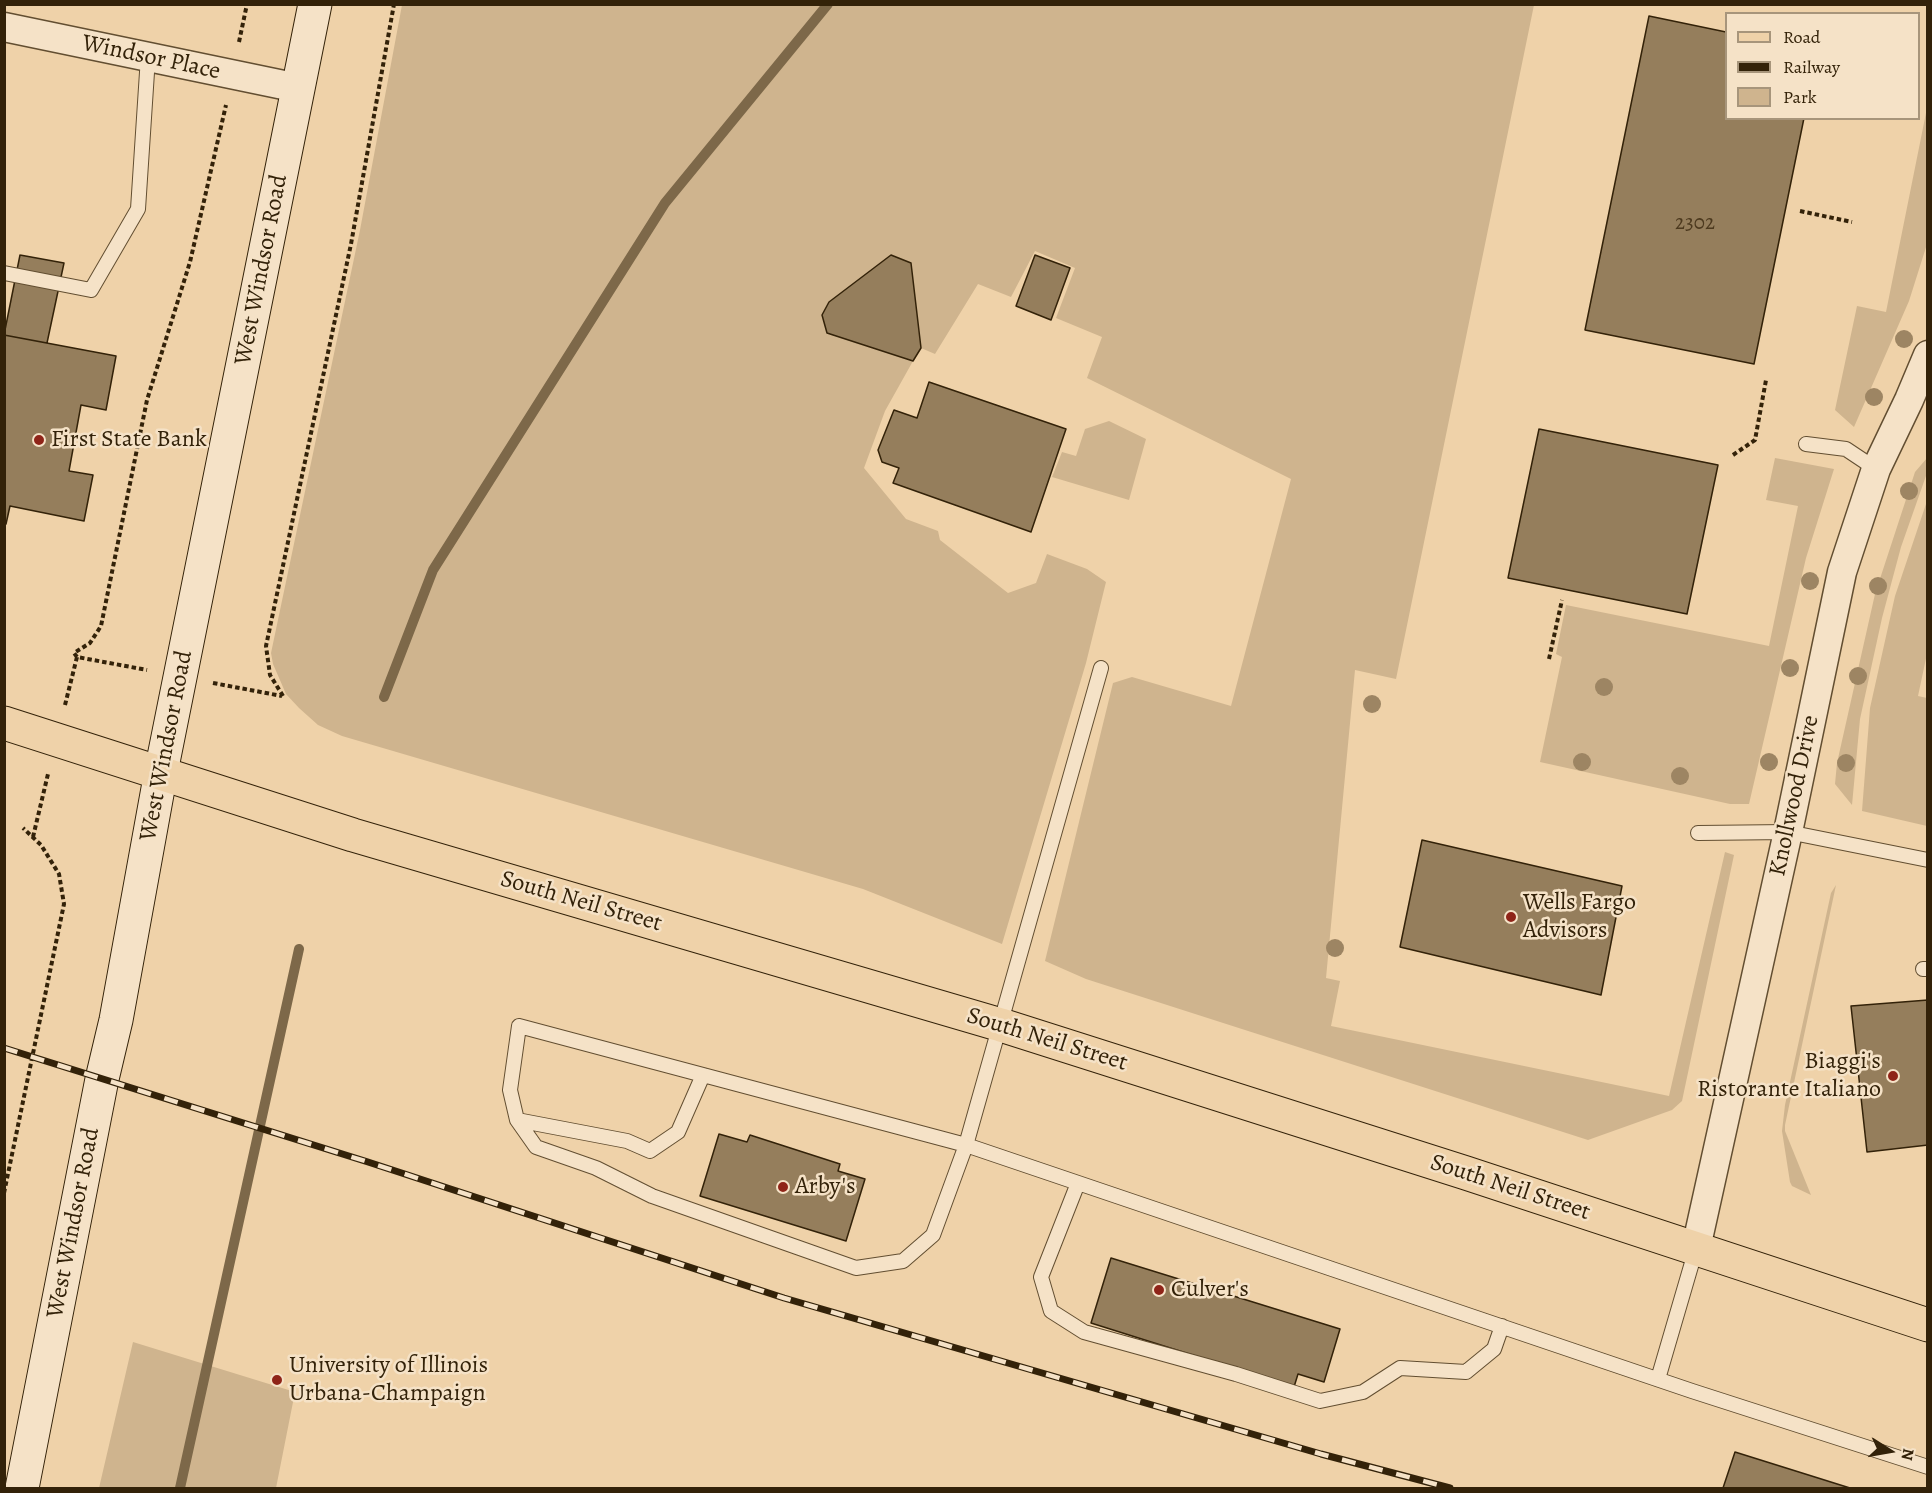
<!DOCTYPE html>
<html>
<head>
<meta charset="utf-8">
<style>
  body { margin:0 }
  #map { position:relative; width:1932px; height:1493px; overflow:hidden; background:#efd2a9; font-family:Alegreya,serif }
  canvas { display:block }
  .frame { position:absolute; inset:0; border:6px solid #332209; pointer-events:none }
  .legend { position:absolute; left:1725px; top:12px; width:195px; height:108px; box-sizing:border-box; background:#f5e2c7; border:2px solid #a7957b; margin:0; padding:8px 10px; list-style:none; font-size:18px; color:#332209 }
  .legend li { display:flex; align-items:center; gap:12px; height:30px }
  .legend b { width:30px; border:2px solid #a7957b }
  .north { position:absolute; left:1860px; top:1421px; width:60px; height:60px; -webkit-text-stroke:4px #f5e2c7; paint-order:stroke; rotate:101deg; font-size:16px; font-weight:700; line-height:24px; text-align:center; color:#332209 }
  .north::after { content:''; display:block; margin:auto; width:21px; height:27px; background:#332209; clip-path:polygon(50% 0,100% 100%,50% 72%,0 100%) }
</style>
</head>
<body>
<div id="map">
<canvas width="1932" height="1493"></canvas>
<div class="frame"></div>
<ul class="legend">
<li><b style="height:8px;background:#efd2a9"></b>Road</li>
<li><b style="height:8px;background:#332209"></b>Railway</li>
<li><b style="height:16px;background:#cfb48e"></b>Park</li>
</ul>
<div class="north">N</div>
</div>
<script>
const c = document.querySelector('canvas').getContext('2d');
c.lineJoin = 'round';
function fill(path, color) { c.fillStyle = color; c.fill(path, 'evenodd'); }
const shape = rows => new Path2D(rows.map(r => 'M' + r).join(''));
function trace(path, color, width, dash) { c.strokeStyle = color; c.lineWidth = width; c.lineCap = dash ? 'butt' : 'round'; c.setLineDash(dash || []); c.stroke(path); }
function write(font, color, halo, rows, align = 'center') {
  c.font = font + ' Alegreya,serif'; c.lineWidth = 5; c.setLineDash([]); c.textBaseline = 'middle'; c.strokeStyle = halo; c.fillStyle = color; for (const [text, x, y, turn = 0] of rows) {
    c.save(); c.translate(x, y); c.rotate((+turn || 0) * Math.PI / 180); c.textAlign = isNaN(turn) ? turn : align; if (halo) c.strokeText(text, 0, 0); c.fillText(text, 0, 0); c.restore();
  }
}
fill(shape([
  [402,5,1534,5,1396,679,1355,670,1326,978,1340,981,1331,1026,1669,1096,1725,852,1734,855,1682,1101,1672,1110,1588,1140,1086,979,1045,961,1113,683,1132,677,1231,706,1291,479,1087,378,1102,337,1056,318,1075,268,1035,251,1011,297,978,284,935,354,921,348,911,263,892,255,829,302,822,315,828,333,913,361,885,411,864,468,906,519,938,531,940,540,1008,593,1036,583,1047,554,1087,569,1106,582,1086,663,1002,944,863,889,342,736,318,725,299,708,286,694,273,664,271,653,360,230],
  [1927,108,1927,244,1909,301,1854,427,1835,410,1857,306,1886,312],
  [1109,421,1146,439,1129,500,1052,477,1062,452,1076,456,1085,429],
  [1775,458,1834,469,1806,558,1749,804,1730,804,1540,762,1562,657,1556,654,1566,605,1769,646,1798,506,1766,500],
  [1927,458,1927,473,1901,547,1882,618,1860,719,1852,805,1835,784,1837,763,1875,594,1915,472],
  [1927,501,1928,649,1918,696,1927,698,1927,826,1862,811,1870,708,1895,596],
  [1836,885,1785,1125,1785,1131,1811,1195,1792,1186,1790,1182,1782,1131,1785,1105,1831,893],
  [133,1342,295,1392,276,1488,99,1488]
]), '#cfb48e');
trace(shape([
  [384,697,433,570,665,203,828,4],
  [180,1488,299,949]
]), '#7d6849', 10);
const building = shape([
  [1649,16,1726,32,1726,118,1804,118,1754,364,1585,330,1649,16],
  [20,255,64,263,47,343,4,335,20,255],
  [891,255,911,263,921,348,913,361,827,333,822,315,829,302,891,255],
  [1035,255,1070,268,1051,320,1016,306,1035,255],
  [4,335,116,356,106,410,81,405,69,471,93,475,84,521,10,506,6,524,4,524,4,335],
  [929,382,1066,429,1031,532,893,483,899,468,882,462,878,450,894,410,917,418,929,382],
  [1539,429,1718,465,1687,614,1508,578,1539,429],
  [1422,840,1622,886,1601,995,1400,947,1422,840],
  [1928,1000,1928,1145,1867,1152,1851,1006,1928,1000],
  [719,1134,747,1142,750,1135,840,1164,838,1171,865,1179,846,1241,700,1196,719,1134],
  [1111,1258,1340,1329,1324,1382,1298,1374,1294,1387,1091,1323,1111,1258],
  [1735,1452,1850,1488,1723,1488,1735,1452]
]);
fill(building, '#957e5c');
trace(building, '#332209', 1.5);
const service = shape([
  [4,273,91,290,138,209,148,57],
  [1806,444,1846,449,1876,469],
  [1101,668,966,1145,933,1235,903,1261,856,1268,652,1196,596,1168,536,1147,517,1120,510,1090,519,1026,966,1145,1692,1391,1928,1467],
  [1698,833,1788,832,1928,860],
  [1923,969,1928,969],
  [517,1120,627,1141,650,1151,678,1132,703,1075],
  [1078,1183,1041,1277,1051,1311,1084,1332,1236,1374,1320,1401,1363,1392,1400,1368,1466,1372,1494,1349,1502,1326],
  [1658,1379,1696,1249]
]);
const minor = shape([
  [4,27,298,88],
  [1696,1248,1788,832,1842,572,1876,469,1909,400,1928,355]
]);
const secondary = shape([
  [22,1488,102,1079,116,1020,161,772,315,4]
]);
const primary = shape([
  [4,723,353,835,1001,1025,1466,1173,1928,1325]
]);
trace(service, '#624e31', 16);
trace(minor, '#624e31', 31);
trace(secondary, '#332209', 35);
trace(primary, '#332209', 35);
trace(shape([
  [239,42,247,4],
  [1800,211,1852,222],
  [1733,455,1755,440,1766,380],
  [77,657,74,653,90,643,101,626,147,400,190,262,226,105],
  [1549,659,1562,600],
  [213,683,282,696],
  [283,696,270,675,266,646,351,244,394,4],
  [65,705,77,657,147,670],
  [33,837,48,774],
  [4,1193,64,904,59,874,41,845,23,828]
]), '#332209', 4, [4.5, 3]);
trace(service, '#f5e2c7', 14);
trace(minor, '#f5e2c7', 28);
trace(secondary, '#f5e2c7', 33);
trace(primary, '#efd2a9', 33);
const rail = shape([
  [4,1048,368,1162,784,1298,1321,1454,1450,1488]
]);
trace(rail, '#332209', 7);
trace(rail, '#f5e2c7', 4.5, [14]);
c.fillStyle = '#9d8563';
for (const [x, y] of [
  [1904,339],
  [1874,397],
  [1909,491],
  [1810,581],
  [1878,586],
  [1790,668],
  [1858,676],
  [1604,687],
  [1372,704],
  [1582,762],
  [1769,762],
  [1846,763],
  [1680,776],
  [1335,948]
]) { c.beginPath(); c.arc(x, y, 9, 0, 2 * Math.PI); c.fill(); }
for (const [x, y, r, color] of [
  [39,440,6,"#8f2418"],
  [1511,917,6,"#8f2418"],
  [1893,1076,6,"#8f2418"],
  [783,1187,6,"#8f2418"],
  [1159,1290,6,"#8f2418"],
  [277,1380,6,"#8f2418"]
]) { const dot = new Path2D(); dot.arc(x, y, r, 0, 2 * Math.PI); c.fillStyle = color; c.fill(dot); trace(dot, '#f5e2c7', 2); }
write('21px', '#4c391e', null, [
  ["2302",1695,224]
]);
write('24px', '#332209', '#f5e2c7', [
  ["Windsor Place",151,58,12],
  ["West Windsor Road",262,270,-79],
  ["West Windsor Road",167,746,-79],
  ["Knollwood Drive",1795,796,-78],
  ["South Neil Street",581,902,16],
  ["South Neil Street",1047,1040,17],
  ["South Neil Street",1510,1188,18],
  ["West Windsor Road",74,1223,-79]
]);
write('24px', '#332209', '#f5e2c7', [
  ["First State Bank",51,440],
  ["Wells Fargo",1523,903],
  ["Advisors",1523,931],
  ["Biaggi's",1881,1062,"right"],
  ["Ristorante Italiano",1881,1090,"right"],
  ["Arby's",795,1187],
  ["Culver's",1171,1290],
  ["University of Illinois",289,1366],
  ["Urbana-Champaign",289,1394]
], 'left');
</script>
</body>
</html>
